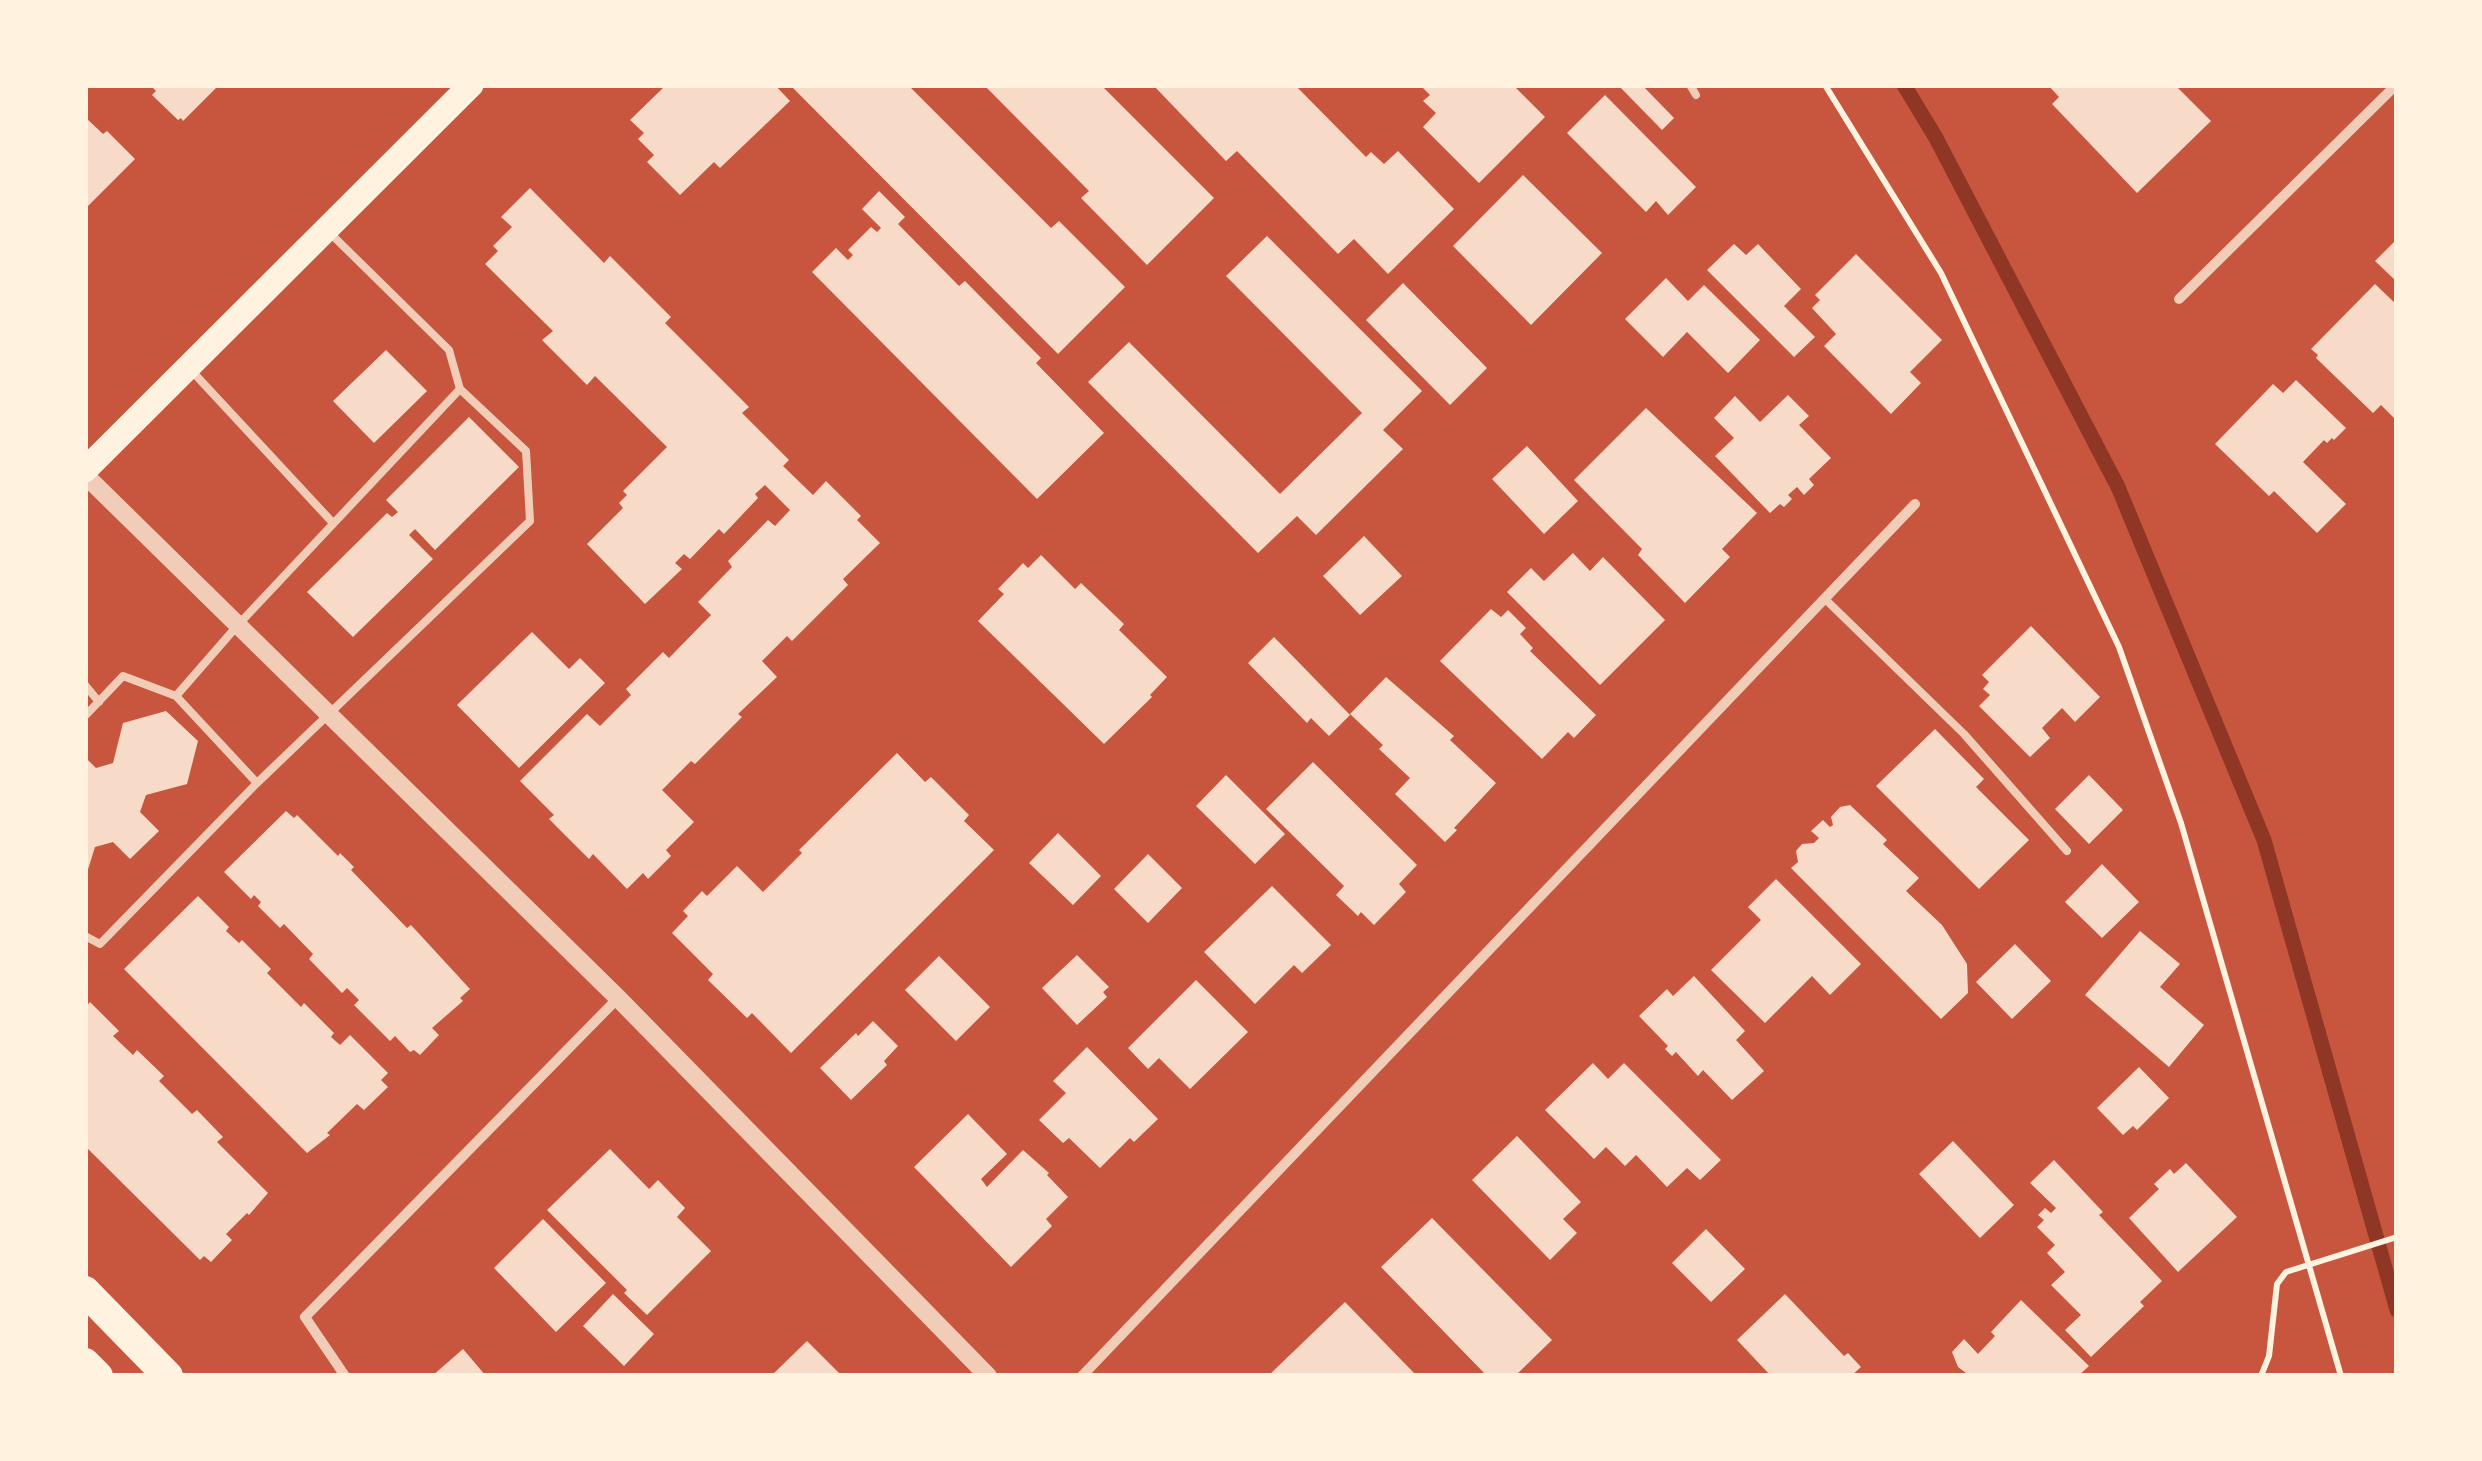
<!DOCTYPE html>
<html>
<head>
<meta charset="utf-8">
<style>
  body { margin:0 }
  #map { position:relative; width:2482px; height:1461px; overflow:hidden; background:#c8553d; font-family:Signika,sans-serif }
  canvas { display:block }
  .frame { position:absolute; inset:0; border:88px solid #fff3e0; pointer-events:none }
</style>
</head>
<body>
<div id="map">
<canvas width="2482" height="1461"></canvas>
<div class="frame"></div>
</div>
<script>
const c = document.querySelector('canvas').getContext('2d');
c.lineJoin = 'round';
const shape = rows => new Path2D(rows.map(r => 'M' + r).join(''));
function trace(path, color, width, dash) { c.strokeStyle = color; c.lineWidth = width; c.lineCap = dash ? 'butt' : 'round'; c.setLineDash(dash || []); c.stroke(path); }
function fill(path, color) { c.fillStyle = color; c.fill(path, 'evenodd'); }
trace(shape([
  [1904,85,1936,138,2118,487,2264,840,2397,1310]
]), '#8f3625', 15);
fill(shape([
  [150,85,219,85,183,121,181,118,178,120,152,95,156,91],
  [662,85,775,85,790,101,720,168,714,162,680,195,647,162,654,155,638,139,644,133,630,120,664,87],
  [790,85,908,85,1051,228,1059,221,1125,287,1058,354],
  [984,85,1101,85,1214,198,1147,265,1081,198,1089,191],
  [1153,85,1295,85,1366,157,1371,152,1384,164,1398,151,1454,209,1388,274,1354,239,1338,254,1237,151,1226,161],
  [1420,85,1513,85,1545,117,1479,183,1423,127,1436,113,1423,101,1430,95],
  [1618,85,1642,85,1674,118,1662,130],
  [2048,85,2175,85,2211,121,2137,193,2052,104,2059,97],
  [1605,95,1696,187,1668,215,1656,201,1646,212,1567,133],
  [85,117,103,134,107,131,135,159,85,209],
  [1523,175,1602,253,1531,325,1453,246],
  [530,188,604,263,610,256,671,317,665,323,749,407,742,413,789,460,783,466,813,495,826,481,861,516,857,520,880,543,843,579,848,585,792,641,787,636,762,661,777,677,738,714,742,717,695,764,691,761,662,790,694,822,666,850,671,856,648,879,643,873,627,889,593,854,589,859,549,819,554,815,520,781,587,714,600,726,631,695,626,689,663,652,669,658,711,615,698,602,732,567,728,561,768,520,775,526,790,510,765,485,755,494,758,498,724,534,719,529,690,559,684,554,675,563,682,569,645,604,587,544,623,508,619,503,627,495,623,491,667,447,595,376,587,385,542,340,553,331,485,264,498,251,493,246,512,227,501,217],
  [879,191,905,217,898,224,959,286,965,281,1041,358,1036,363,1104,433,1037,499,812,272,836,248,848,260,853,255,848,250,871,227,877,232,881,228,862,209],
  [1267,236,1422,391,1383,430,1403,449,1316,535,1297,516,1258,553,1088,382,1129,342,1280,494,1362,413,1226,276],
  [2397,239,2397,282,2375,261],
  [1734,244,1746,255,1758,244,1801,289,1784,306,1815,337,1794,357,1707,270],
  [1856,254,1942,340,1910,372,1921,383,1891,414,1824,346,1836,334,1812,308,1820,300,1815,295],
  [1666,278,1688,301,1704,285,1760,340,1728,373,1687,332,1663,357,1625,319],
  [1403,283,1487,368,1450,405,1366,320],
  [2375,284,2397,305,2397,421,2381,405,2373,413,2316,358,2318,355,2311,349],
  [386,350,427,391,374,443,333,401],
  [2296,380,2346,428,2334,440,2332,438,2327,443,2324,440,2303,462,2346,504,2317,533,2274,491,2269,496,2215,444,2273,384,2283,393],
  [1788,395,1809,416,1799,425,1831,458,1809,479,1814,485,1804,495,1797,487,1788,495,1792,499,1784,507,1780,504,1770,513,1715,456,1734,438,1714,418,1735,396,1760,422],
  [1646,408,1757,513,1722,549,1730,557,1685,603,1638,555,1642,549,1574,480],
  [469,417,519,467,435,550,415,529,409,535,433,559,353,637,307,592,387,513,392,517,398,512,386,500],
  [1527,446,1578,501,1544,534,1492,479],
  [1364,536,1402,576,1360,615,1323,576],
  [1573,553,1590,571,1603,557,1665,620,1600,685,1507,592,1531,568,1544,581],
  [1041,555,1075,589,1081,583,1124,624,1119,630,1167,677,1150,695,1152,697,1104,744,978,621,1004,594,998,589,1023,563,1028,568],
  [1491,609,1501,617,1508,610,1526,628,1520,634,1533,648,1530,651,1596,715,1574,738,1568,732,1542,759,1440,661],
  [2031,626,2100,697,2075,722,2062,708,2042,728,2050,738,2030,757,1979,706,1990,695,1983,689,1989,682,1982,675],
  [532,632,569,669,580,658,605,683,519,768,457,705],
  [1274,637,1350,715,1329,736,1311,718,1307,723,1248,663],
  [1386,677,1454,736,1450,740,1496,783,1454,828,1457,830,1445,842,1395,794,1410,778,1379,749,1383,745,1350,714],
  [166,711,198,741,187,784,146,795,140,812,159,831,130,859,113,842,95,847,85,879,85,761,87,759,96,768,113,763,123,723],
  [1935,729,1984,779,1976,787,2029,840,1979,889,1876,786],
  [897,753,925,782,931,777,969,815,964,821,994,850,791,1053,752,1013,747,1018,708,980,713,974,672,933,688,916,683,911,702,891,707,896,737,866,763,892,802,853,799,850],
  [1313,762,1417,865,1399,884,1406,892,1374,925,1361,912,1358,916,1336,895,1344,886,1266,809],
  [1226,775,1285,834,1255,864,1196,806],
  [2089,775,2123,810,2089,844,2055,809],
  [1850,805,1887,840,1883,844,1919,878,1906,891,1942,925,1967,964,1968,993,1941,1019,1791,868,1798,862,1796,851,1802,844,1814,843,1819,838,1811,831,1823,820,1830,827,1833,825,1831,817,1840,807],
  [286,811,294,818,297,815,338,856,340,853,354,867,351,870,407,928,411,925,470,989,460,998,463,1001,432,1028,439,1035,420,1055,414,1050,410,1052,395,1036,390,1041,354,1005,359,1000,347,988,342,993,309,959,313,954,284,924,280,928,258,906,261,902,254,895,251,899,224,872],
  [1058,833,1101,876,1073,905,1029,863],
  [1148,854,1182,888,1148,923,1114,889],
  [2102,864,2139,902,2102,938,2065,902],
  [1776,879,1861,964,1830,995,1812,976,1765,1023,1711,970,1761,920,1748,907],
  [1272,886,1331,945,1302,973,1294,965,1255,1004,1204,952],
  [198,896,229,927,226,931,239,943,242,940,271,969,267,973,301,1007,304,1003,334,1033,331,1037,340,1045,350,1035,388,1073,381,1080,388,1087,364,1110,357,1104,327,1133,330,1135,307,1153,124,969],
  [2140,931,2180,964,2160,987,2204,1025,2169,1067,2085,995],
  [2015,944,2051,981,2012,1019,1976,982],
  [1077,955,1109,987,1103,992,1107,997,1077,1025,1042,988],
  [939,956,990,1007,956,1041,905,990],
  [1694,976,1745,1031,1736,1040,1764,1071,1732,1100,1703,1070,1698,1076,1676,1052,1672,1056,1665,1049,1668,1046,1639,1016,1667,989,1673,996],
  [1196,980,1248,1032,1190,1089,1159,1058,1148,1069,1128,1048],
  [90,1002,119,1031,113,1036,133,1055,137,1050,164,1076,159,1081,192,1114,197,1110,223,1137,217,1142,268,1193,249,1215,247,1213,226,1234,232,1240,211,1262,204,1256,200,1260,85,1146,85,1008],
  [873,1021,898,1046,884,1061,887,1065,851,1100,820,1068,856,1033,858,1036],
  [1087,1047,1158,1119,1134,1142,1130,1138,1100,1168,1069,1138,1063,1143,1039,1120,1066,1093,1053,1081],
  [1593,1063,1608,1079,1624,1063,1721,1160,1700,1180,1687,1168,1667,1187,1636,1155,1625,1166,1606,1147,1594,1159,1545,1110],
  [2139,1067,2169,1098,2137,1130,2133,1126,2123,1135,2097,1108],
  [968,1114,1007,1154,981,1179,987,1187,1023,1150,1049,1173,1047,1175,1068,1197,1046,1219,1052,1226,1011,1267,914,1167],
  [1517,1136,1581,1202,1563,1219,1577,1233,1550,1260,1472,1180],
  [1953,1141,2014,1205,1980,1238,1919,1174],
  [610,1149,649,1189,658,1180,685,1208,677,1217,711,1251,647,1315,624,1293,627,1290,547,1210],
  [2054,1160,2103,1212,2099,1215,2162,1281,2140,1302,2144,1306,2091,1357,2065,1330,2081,1315,2051,1285,2065,1272,2047,1253,2055,1245,2037,1227,2044,1220,2038,1215,2045,1208,2051,1213,2056,1208,2030,1183],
  [2186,1163,2237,1217,2178,1272,2129,1218,2159,1189,2154,1184,2170,1169,2174,1174],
  [1432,1218,1552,1340,1515,1376,1487,1376,1381,1267],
  [543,1219,606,1283,556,1332,494,1268],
  [1706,1229,1745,1269,1711,1302,1672,1263],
  [613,1294,654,1334,624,1366,583,1326],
  [1785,1294,1844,1356,1848,1353,1861,1367,1851,1376,1771,1376,1737,1340],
  [2021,1300,2089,1366,2078,1376,1970,1376,1958,1367,1952,1352,1964,1339,1978,1354,1995,1336,1991,1332],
  [1345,1302,1415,1374,1268,1376],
  [807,1341,842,1376,771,1376],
  [463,1349,486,1376,432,1376]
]), '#f7dbc8');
trace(shape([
  [1825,85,1941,273,2119,647,2181,823,2341,1376],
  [2261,1376,2269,1356,2277,1284,2286,1272,2397,1237]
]), '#fff3e0', 6);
trace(shape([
  [1690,85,1696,95],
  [190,369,333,523],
  [1825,599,1964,734,2067,851],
  [85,685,99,702],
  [176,696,237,626,460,389,449,350,331,234],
  [85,716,123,676,176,696,257,783,100,944,85,936],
  [257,783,530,521,526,451,460,389]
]), '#f1ccb7', 8);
trace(shape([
  [2179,299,2396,85],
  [345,1376,305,1317,618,998],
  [1082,1376,1915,504]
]), '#f1ccb7', 10);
trace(shape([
  [85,475,618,998,988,1376]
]), '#f1ccb7', 18);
trace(shape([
  [85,470,471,85]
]), '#fff3e0', 25);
trace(shape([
  [85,1291,168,1376],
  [85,1363,98,1376]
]), '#fff3e0', 30);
</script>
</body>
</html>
